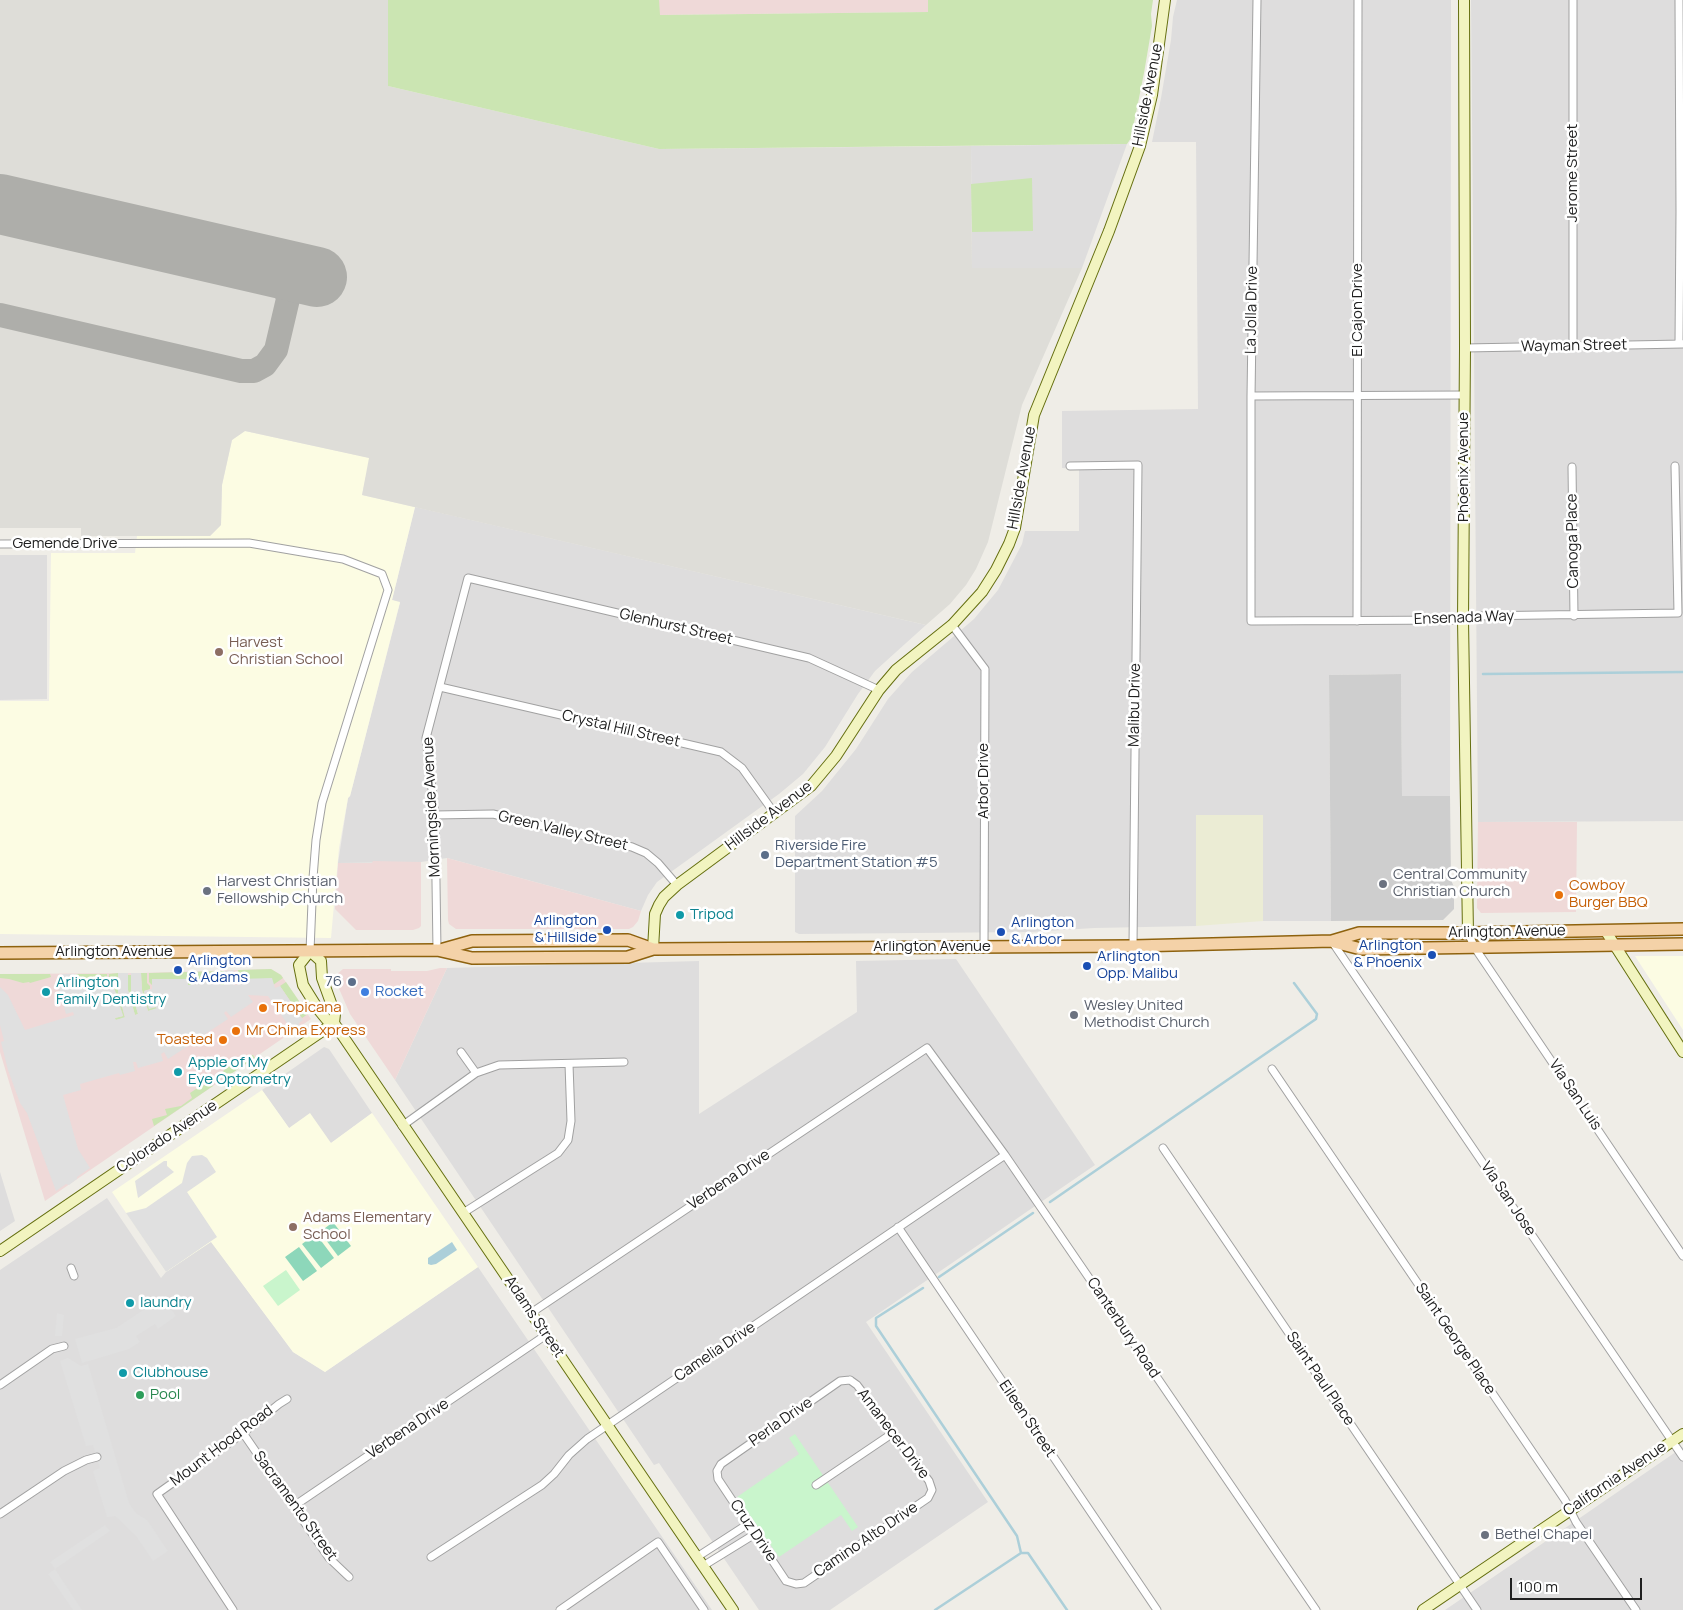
<!DOCTYPE html>
<html>
<head>
<meta charset="utf-8">
<style>
  body { margin:0 }
  #map { position:relative; width:1683px; height:1610px; overflow:hidden; background:#efede7; font-family:Manrope,sans-serif }
  canvas { display:block }
  .scale { position:absolute; left:1510px; top:1578px; width:132px; height:22px; box-sizing:border-box; border:2px solid #202020; border-top:0; padding-left:6px; font-size:15px; line-height:18px; white-space:nowrap; color:#202020; -webkit-text-stroke:4px #fff; paint-order:stroke }
</style>
</head>
<body>
<div id="map">
<canvas width="1683" height="1610"></canvas>
<div class="scale">100 m</div>
</div>
<script>
const c = document.querySelector('canvas').getContext('2d');
c.lineJoin = 'round';
function fill(path, color) { c.fillStyle = color; c.fill(path, 'evenodd'); }
const shape = rows => new Path2D(rows.map(r => 'M' + r).join(''));
function trace(path, color, width, dash) { c.strokeStyle = color; c.lineWidth = width; c.lineCap = dash ? 'butt' : 'round'; c.setLineDash(dash || []); c.stroke(path); }
function write(font, color, halo, rows, align = 'center') {
  c.font = font + ' Manrope,sans-serif'; c.lineWidth = 5; c.setLineDash([]); c.textBaseline = 'middle'; c.strokeStyle = halo; c.fillStyle = color; for (const [text, x, y, turn = 0] of rows) {
    c.save(); c.translate(x, y); c.rotate((+turn || 0) * Math.PI / 180); c.textAlign = isNaN(turn) ? turn : align; if (halo) c.strokeText(text, 0, 0); c.fillText(text, 0, 0); c.restore();
  }
}
fill(shape([
  [1177,0,1451,0,1450,796,1402,796,1401,674,1329,675,1331,921,1263,921,1263,815,1196,815,1196,926,1094,928,1031,932,799,934,795,932,795,816,822,791,856,749,888,699,912,672,974,619,998,590,1022,544,1025,531,1079,531,1079,469,1062,468,1062,411,1198,409,1196,142,1152,142,1161,98,1171,40,1173,17],
  [1471,0,1683,0,1683,821,1478,822],
  [1127,144,1082,268,972,268,971,146],
  [415,507,926,625,875,671,858,694,825,747,803,774,779,794,657,882,648,895,641,911,447,858,421,862,338,863,348,798,350,796,400,603,392,600],
  [0,555,47,555,47,699,0,700],
  [956,959,1095,1165,866,1322,988,1502,830,1610,759,1610,659,1463,654,1465,395,1080,447,968,699,961,699,1114,857,1012,856,961],
  [324,1047,329,1049,372,1113,331,1143,289,1128,262,1090],
  [0,1172,15,1221,0,1231],
  [107,1198,161,1278,166,1272,211,1241,293,1352,325,1372,478,1267,712,1610,0,1610,0,1270],
  [1683,1447,1683,1610,1445,1610,1571,1524]
]), '#dedddd');
fill(shape([
  [659,0,928,0,928,12,659,15],
  [1478,822,1577,822,1576,912,1481,913,1477,908],
  [447,858,641,911,638,921,633,927,629,929,456,929,449,924,448,920],
  [373,861,421,862,421,926,419,928,413,930,356,930,335,909,338,863,372,863],
  [440,968,447,968,395,1080,350,1014,337,984,336,975,343,969,391,969,391,971,427,971],
  [271,969,281,975,311,1019,45,1201,0,1052,0,974,141,973]
]), '#efd9d8');
fill(shape([
  [245,431,370,458,362,495,415,507,392,600,400,602,350,796,348,798,339,848,331,938,0,934,0,701,49,701,51,553,135,553,137,536,210,536,221,525,222,485,232,440],
  [1635,956,1683,956,1683,1030],
  [262,1090,289,1128,310,1113,331,1143,372,1113,478,1267,325,1372,293,1352,211,1242,166,1272,112,1192]
]), '#fcfce3');
fill(shape([
  [1401,674,1402,796,1450,796,1451,880,1454,887,1454,909,1443,920,1331,921,1329,675]
]), '#cecece');
fill(shape([
  [0,0,388,0,388,86,659,149,971,146,972,268,1082,268,1022,405,988,542,976,569,966,585,950,604,926,625,362,495,369,458,245,431,232,440,222,485,221,525,210,536,81,536,81,528,0,528]
]), '#deddd8');
fill(shape([
  [1196,815,1263,815,1263,921,1196,926]
]), '#ebecd4');
fill(shape([
  [388,0,659,0,660,15,928,12,928,0,1153,0,1151,14,1152,26,1144,73,1131,138,1127,144,659,149,388,86],
  [1032,178,1033,231,972,232,971,184],
  [271,969,281,975,283,978,273,985,271,979,238,979,238,970],
  [224,971,224,985,221,985,221,979,191,979,191,985,188,985,188,979,152,979,152,985,149,982,149,973],
  [118,973,118,992,125,1018,115,1020,115,1018,123,1016,113,985,106,987,109,984,109,974],
  [141,973,147,973,147,983,150,986,150,989,144,991,149,1008,156,1007,157,1009,148,1011,142,990],
  [0,974,50,974,51,977,30,983,29,982,23,983,9,979,0,978],
  [76,974,107,974,107,983,105,985,105,980,87,980,87,986,77,986,74,976],
  [128,975,131,975,131,990,138,1014,135,1015,128,990],
  [286,982,308,1014,302,1018,280,986],
  [246,1055,253,1055,255,1058,223,1079,221,1075,224,1070],
  [211,1083,213,1086,154,1126,152,1119,167,1115,165,1109,181,1106,192,1098,190,1093,199,1087]
]), '#cbe5b2');
fill(shape([
  [286,1270,300,1290,278,1306,263,1286],
  [795,1434,858,1527,852,1531,841,1515,779,1557,737,1497,799,1454,789,1438]
]), '#c9f5cc');
fill(shape([
  [333,1222,351,1246,338,1256,320,1232],
  [316,1234,334,1258,321,1268,302,1244],
  [299,1247,317,1271,303,1281,285,1257]
]), '#8dd7ba');
fill(shape([
  [234,970,234,985,238,985,238,979,272,978,275,988,280,986,303,1020,299,1023,299,1027,293,1032,268,996,248,995,253,1002,231,1017,226,1011,224,1013,228,1019,190,1044,186,1039,184,1041,188,1046,168,1059,164,1052,161,1054,163,1061,138,1068,136,1062,133,1062,135,1071,120,1075,119,1073,80,1084,81,1090,63,1095,78,1149,90,1168,77,1177,77,1179,69,1185,66,1184,56,1191,27,1113,20,1103,8,1070,1,1042,4,1041,0,1025,0,987,8,995,25,1030,74,1015,73,1012,66,1014,57,984,64,982,62,974,76,974,74,976,77,986,87,985,87,979,105,979,105,987,113,984,123,1016,115,1018,116,1020,125,1017,118,992,118,973,128,973,128,990,135,1015,138,1014,131,990,131,973,141,973,142,990,148,1011,157,1008,156,1007,149,1009,144,991,152,989,152,979,188,979,188,985,191,985,191,979,221,979,221,985,224,985,224,971],
  [202,1155,207,1158,216,1172,187,1192,217,1237,166,1272,126,1213,146,1208,182,1183,187,1163,192,1156],
  [164,1161,167,1161,167,1166,174,1172,138,1198,135,1181],
  [163,1297,176,1316,158,1329,155,1324,136,1336,140,1342,129,1349,82,1363,75,1339,116,1328],
  [57,1313,64,1315,62,1336,55,1336],
  [68,1358,81,1366,88,1364,129,1503,133,1509,137,1514,147,1520,168,1551,153,1561,136,1536,115,1516,107,1517,93,1471,100,1468,93,1445,86,1446,60,1361],
  [105,1525,110,1531,55,1569,50,1562],
  [55,1569,82,1610,73,1610,48,1574]
]), '#e0e0e0');
fill(shape([
  [452,1242,457,1250,436,1264,431,1265,428,1264,428,1258]
]), '#accfd9');
trace(shape([
  [1483,674,1683,672],
  [1050,1202,1316,1019,1317,1014,1294,983],
  [939,1277,1033,1213],
  [923,1288,876,1318,876,1326,1017,1536,1021,1553],
  [935,1610,1021,1553,1028,1553,1067,1610]
]), '#accfd9', 2.5);
trace(shape([
  [0,315,241,371,254,371,265,365,276,350,288,299,285,288,273,267]
]), '#aeaeaa', 24);
trace(shape([
  [0,204,317,277]
]), '#aeaeaa', 60);
const street = shape([
  [1257,0,1251,396,1251,621,1463,620,1475,616,1678,613,1675,466],
  [1573,0,1573,346],
  [1679,0,1680,212,1679,344],
  [1465,348,1683,344],
  [1251,396,1464,395],
  [1070,466,1138,465,1133,946],
  [1572,467,1574,616],
  [0,544,249,543,343,559,382,574,388,590,322,803,316,840,313,878,310,951],
  [1357,621,1358,0],
  [952,625,985,669,984,947],
  [440,687,721,752,742,768,775,814],
  [435,815,493,814,632,847,646,853,658,863,677,885],
  [1468,933,1475,948,1683,1256],
  [1333,943,1683,1457],
  [437,950,435,815,426,738,468,578,809,658,879,690],
  [461,1052,476,1073],
  [1272,1069,1565,1500,1576,1522,1636,1610],
  [402,1126,476,1073,499,1065,624,1062],
  [1163,1148,1477,1610],
  [463,1213,558,1153,568,1140,571,1121,569,1064],
  [898,1227,1157,1610],
  [71,1268,74,1276],
  [531,1313,927,1048,1005,1155,1316,1610],
  [850,1380,857,1385,929,1481,932,1490,928,1498,804,1583,796,1584,786,1581,718,1479,717,1471,721,1464,840,1381,850,1380],
  [0,1385,52,1349,64,1346],
  [243,1433,329,1558,349,1577],
  [816,1485,893,1433],
  [294,1506,546,1335],
  [0,1514,64,1471,86,1460,97,1457],
  [431,1557,542,1485,554,1474,569,1455,587,1439,1005,1155],
  [697,1557,748,1524],
  [703,1566,755,1534],
  [233,1610,157,1494,243,1433,279,1404,287,1399],
  [560,1610,658,1542,704,1610]
]);
const secondary = shape([
  [1464,0,1465,348,1463,620,1468,933],
  [1605,930,1683,1052],
  [653,949,655,914,659,905,664,897,677,885,811,786,836,756,879,690,896,670,952,625,982,592,996,570,1009,544,1015,528,1034,415,1109,231,1140,146,1152,95,1165,0],
  [334,1023,335,1014,322,978,321,961,310,951,299,965,303,985,318,1009,327,1020,334,1023,733,1610],
  [0,1251,334,1023],
  [1423,1610,1683,1434]
]);
const primary = shape([
  [1334,942,1361,949,1683,944],
  [440,950,472,941,628,940,653,949],
  [0,953,437,950,472,958,628,957,653,949,1133,946,1332,941,1359,933,1468,933,1683,929]
]);
trace(street, '#a1a1a1', 9);
trace(secondary, '#656f0f', 12);
trace(primary, '#8e620e', 14);
trace(street, '#fff', 7);
trace(secondary, '#f2f4c0', 10);
trace(primary, '#f4d2a8', 11);
for (const [x, y, r, color] of [
  [219,652,5,"#8d6e63"],
  [765,855,5,"#5c6f8a"],
  [1383,884,5,"#6b7280"],
  [207,891,5,"#6b7280"],
  [1559,895,5,"#e8710a"],
  [680,915,5,"#0f9aa8"],
  [607,930,5,"#1a4fb4"],
  [1001,932,5,"#1a4fb4"],
  [1432,955,5,"#1a4fb4"],
  [1087,966,5,"#1a4fb4"],
  [178,970,5,"#1a4fb4"],
  [352,982,5,"#5c6f8a"],
  [46,992,5,"#0f9aa8"],
  [365,992,5,"#3f7fe0"],
  [263,1008,5,"#e8710a"],
  [1074,1015,5,"#6b7280"],
  [236,1031,5,"#e8710a"],
  [223,1040,5,"#e8710a"],
  [178,1072,5,"#0f9aa8"],
  [293,1227,5,"#8d6e63"],
  [130,1303,5,"#0f9aa8"],
  [123,1373,5,"#0f9aa8"],
  [140,1395,5,"#2e9e5b"],
  [1485,1535,5,"#6b7280"]
]) { const dot = new Path2D(); dot.arc(x, y, r, 0, 2 * Math.PI); c.fillStyle = color; c.fill(dot); trace(dot, '#fff', 2); }
write('15px', '#202020', '#fff', [
  ["Hillside Avenue",1148,95,-79],
  ["Jerome Street",1573,173,-90],
  ["La Jolla Drive",1252,310,-89],
  ["El Cajon Drive",1358,310,-90],
  ["Wayman Street",1574,346,-1],
  ["Phoenix Avenue",1464,467,-90],
  ["Hillside Avenue",1022,478,-80],
  ["Canoga Place",1573,541,-91],
  ["Gemende Drive",65,544],
  ["Ensenada Way",1464,618,-2],
  ["Glenhurst Street",676,627,13],
  ["Malibu Drive",1135,705,-89],
  ["Crystal Hill Street",621,729,13],
  ["Arbor Drive",984,781,-90],
  ["Morningside Avenue",432,807,-93],
  ["Hillside Avenue",769,816,-37],
  ["Green Valley Street",563,831,13],
  ["Arlington Avenue",1507,932,-1],
  ["Arlington Avenue",932,947],
  ["Arlington Avenue",114,952],
  ["Via San Luis",1575,1095,56],
  ["Colorado Avenue",167,1137,-34],
  ["Verbena Drive",729,1180,-34],
  ["Via San Jose",1508,1199,56],
  ["Adams Street",534,1317,56],
  ["Canterbury Road",1123,1328,56],
  ["Saint George Place",1455,1339,56],
  ["Camelia Drive",715,1352,-34],
  ["Saint Paul Place",1320,1379,56],
  ["Eileen Street",1027,1419,56],
  ["Perla Drive",781,1422,-35],
  ["Verbena Drive",408,1429,-34],
  ["Amanecer Drive",893,1434,53],
  ["Mount Hood Road",222,1446,-37],
  ["California Avenue",1615,1479,-34],
  ["Sacramento Street",295,1506,54],
  ["Cruz Drive",753,1531,56],
  ["Camino Alto Drive",866,1540,-34]
]);
write('15px', '#785e54', '#fff', [
  ["Harvest",229,643],
  ["Christian School",229,660],
  ["Adams Elementary",303,1218],
  ["School",303,1235]
], 'left');
write('15px', '#4e5e75', '#fff', [
  ["Riverside Fire",775,846],
  ["Department Station #5",775,863],
  ["76",342,982,"right"]
], 'left');
write('15px', '#5b616d', '#fff', [
  ["Central Community",1393,875],
  ["Christian Church",1393,892],
  ["Harvest Christian",217,882],
  ["Fellowship Church",217,899],
  ["Wesley United",1084,1006],
  ["Methodist Church",1084,1023],
  ["Bethel Chapel",1495,1535]
], 'left');
write('15px', '#c56008', '#fff', [
  ["Cowboy",1569,886],
  ["Burger BBQ",1569,903],
  ["Tropicana",273,1008],
  ["Mr China Express",246,1031],
  ["Toasted",213,1040,"right"]
], 'left');
write('15px', '#0d838f', '#fff', [
  ["Tripod",690,915],
  ["Arlington",56,983],
  ["Family Dentistry",56,1000],
  ["Apple of My",188,1063],
  ["Eye Optometry",188,1080],
  ["laundry",140,1303],
  ["Clubhouse",133,1373]
], 'left');
write('15px', '#164399', '#fff', [
  ["Arlington",597,921,"right"],
  ["& Hillside",597,938,"right"],
  ["Arlington",1011,923],
  ["& Arbor",1011,940],
  ["Arlington",1422,946,"right"],
  ["& Phoenix",1422,963,"right"],
  ["Arlington",1097,957],
  ["Opp. Malibu",1097,974],
  ["Arlington",188,961],
  ["& Adams",188,978]
], 'left');
write('15px', '#366cbe', '#fff', [
  ["Rocket",375,992]
], 'left');
write('15px', '#27864d', '#fff', [
  ["Pool",150,1395]
], 'left');
</script>
</body>
</html>
